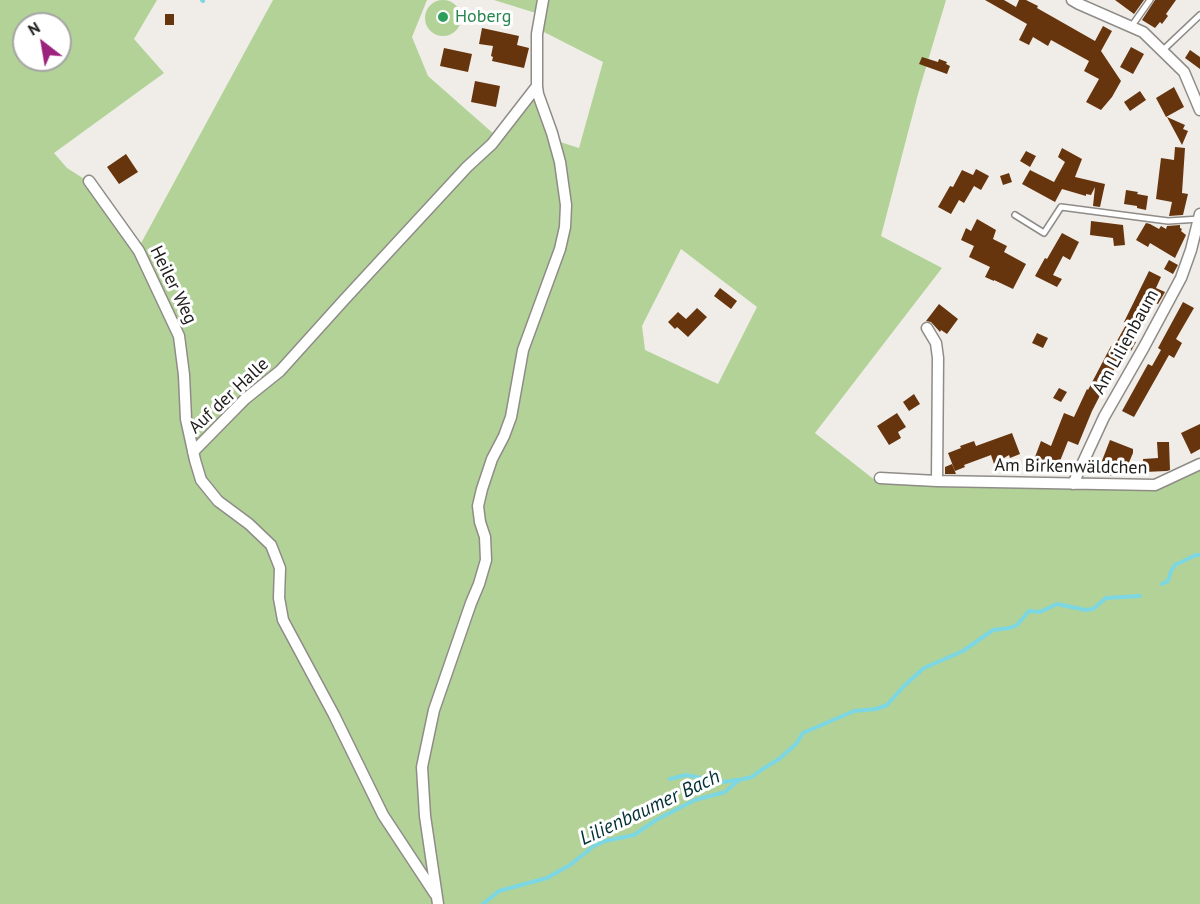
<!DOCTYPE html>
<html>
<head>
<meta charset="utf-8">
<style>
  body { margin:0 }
  #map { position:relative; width:1200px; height:904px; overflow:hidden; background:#f0ede9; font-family:"PT Sans",sans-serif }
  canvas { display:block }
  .north { position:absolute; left:12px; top:12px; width:60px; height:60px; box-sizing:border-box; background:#fff; border:2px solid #a5a5a4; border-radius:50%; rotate:329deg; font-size:16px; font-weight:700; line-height:24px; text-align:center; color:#1e1d1b }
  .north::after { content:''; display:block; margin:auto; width:21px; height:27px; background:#9c237d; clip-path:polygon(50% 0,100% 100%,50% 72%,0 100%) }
</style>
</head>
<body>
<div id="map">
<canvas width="1200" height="904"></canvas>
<div class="north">N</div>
</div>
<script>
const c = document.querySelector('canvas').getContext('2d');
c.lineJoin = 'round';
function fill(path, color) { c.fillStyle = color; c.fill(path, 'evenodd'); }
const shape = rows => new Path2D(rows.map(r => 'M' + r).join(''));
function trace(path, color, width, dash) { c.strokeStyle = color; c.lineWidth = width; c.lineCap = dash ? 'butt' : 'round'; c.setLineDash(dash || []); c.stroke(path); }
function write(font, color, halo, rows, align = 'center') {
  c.font = font + ' "PT Sans",sans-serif'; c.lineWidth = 6; c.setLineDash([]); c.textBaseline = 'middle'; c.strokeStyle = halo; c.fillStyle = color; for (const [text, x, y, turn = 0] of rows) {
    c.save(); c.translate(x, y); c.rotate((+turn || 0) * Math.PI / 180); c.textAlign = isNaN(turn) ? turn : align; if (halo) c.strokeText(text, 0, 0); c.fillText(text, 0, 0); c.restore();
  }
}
fill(shape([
  '425 18a18 18 0 1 1 36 0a18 18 0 1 1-36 0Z',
  [0,0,157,0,134,39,164,73,54,153,67,168,89,182,139,247,273,0,427,0,412,37,428,76,495,135,297,349,528,101,536,100,556,156,566,234,557,141,579,148,603,62,540,30,546,0,946,0,918,94,881,236,942,268,815,433,876,481,1156,489,1200,469,1200,904,0,904],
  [24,24,60,24,60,60,24,60],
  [681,249,757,307,718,384,645,350,642,326],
  [494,0,541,0,539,14]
]), '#b2d297');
trace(shape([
  [202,0,203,1],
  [1162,584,1168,581,1171,571,1175,565,1196,555,1200,555],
  [670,779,686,775,723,782,737,780],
  [483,904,499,891,547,878,570,865,594,846,605,841,634,835,656,820,695,800,725,792,739,780,752,777,761,770,779,759,796,744,803,733,854,711,876,709,887,705,904,686,924,668,963,651,993,630,1010,628,1017,625,1029,611,1040,612,1057,604,1086,610,1093,609,1106,598,1140,596]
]), '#7dd7e2', 4);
fill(shape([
  [985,0,1004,0,1016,7,1019,0,1026,0,1038,6,1037,8,1095,41,1103,26,1112,31,1101,51,1121,81,1112,97,1101,110,1086,102,1099,79,1084,71,1089,61,1051,40,1048,46,1033,37,1029,45,1019,40,1027,24],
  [1115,0,1144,0,1134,14],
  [1155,0,1176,0,1166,14,1168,16,1162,24,1160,22,1155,28,1142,20],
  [165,14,174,14,174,25,165,25],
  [482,28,519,36,517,45,529,48,524,68,492,61,493,57,491,56,493,46,479,44],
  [1131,47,1144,54,1133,74,1120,67],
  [444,48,472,54,468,72,440,66],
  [1190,50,1200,57,1200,69,1185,58],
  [922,57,938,62,939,59,947,62,946,64,950,66,947,74,919,64],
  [475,81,500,86,496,107,471,102],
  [1174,87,1184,107,1166,117,1156,98],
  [1140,91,1146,100,1130,111,1124,102],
  [1167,117,1185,125,1183,129,1188,131,1182,145],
  [1175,147,1185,148,1182,193,1188,194,1183,215,1169,216,1172,202,1156,199,1161,158,1174,160],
  [1062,148,1082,159,1075,177,1105,184,1100,207,1093,206,1095,187,1091,195,1086,194,1086,196,1062,189,1055,202,1022,184,1030,170,1054,182,1065,162,1058,157],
  [1026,151,1036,156,1030,167,1020,161],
  [126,154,138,172,119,184,107,167],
  [976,169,989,176,981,190,974,186,964,203,959,200,951,214,938,207,950,186,953,187,962,170,973,175],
  [1009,173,1012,182,1003,185,1000,176],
  [1126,190,1138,192,1137,194,1148,196,1146,210,1137,208,1137,206,1124,204],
  [977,219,996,230,993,239,1007,246,1004,252,1026,264,1013,289,994,280,994,281,985,277,990,267,969,257,974,246,961,240,966,228,971,231],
  [1091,221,1123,225,1125,245,1114,246,1113,238,1090,235],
  [1146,223,1150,224,1159,229,1161,226,1166,229,1167,226,1180,225,1180,228,1182,229,1181,231,1186,235,1175,258,1150,243,1148,247,1136,240],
  [1062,233,1079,242,1070,260,1063,256,1053,275,1062,279,1057,287,1035,276,1045,258,1047,259],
  [1169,260,1178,265,1173,274,1164,269],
  [1149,271,1161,277,1156,288,1165,292,1158,304,1153,302,1133,341,1136,342,1131,351,1127,349,1109,378,1092,411,1078,445,1068,441,1060,461,1057,460,1054,468,1040,462,1041,460,1035,457,1041,441,1051,446,1064,413,1074,417,1087,389,1088,390,1111,346,1113,348,1127,323,1124,322],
  [720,288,737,301,731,309,714,296],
  [1183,302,1194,308,1176,339,1182,343,1174,358,1169,355,1134,417,1122,411,1148,364,1152,366,1161,350,1158,348],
  [939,304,958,319,947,334,941,330,940,332,931,322,926,321],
  [697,308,707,317,688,337,677,327,675,329,668,322,678,312,686,319],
  [1037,333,1048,338,1043,348,1032,343],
  [1059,388,1067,392,1061,402,1053,398],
  [914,394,920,404,909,411,903,402],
  [897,413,906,427,898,432,901,438,889,445,877,426],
  [1200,424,1200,449,1191,454,1181,433],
  [1012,433,1020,454,1010,458,1009,455,994,464,991,455,964,465,965,467,955,471,948,453,961,448,960,446,974,441,976,446],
  [1110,440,1133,449,1133,453,1125,472,1114,468,1111,476,1098,471],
  [1157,442,1169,442,1170,470,1167,471,1144,472,1143,459,1158,458],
  [952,464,956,474,945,474,945,467]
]), '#67350d');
const lane = shape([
  [1131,27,1150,0],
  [1162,51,1200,15],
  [1015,215,1044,233,1061,207,1168,221,1200,219]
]);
const street = shape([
  [1072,0,1079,4,1143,32,1184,72,1200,110],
  [89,181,139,251,179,336,184,375,186,419,195,460,201,480,218,501,249,524,271,545,280,568,279,598,283,620,334,715,383,815,435,894],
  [927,328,936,343,938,358,937,481],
  [193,452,245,399,280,371,344,300,467,167,492,144,537,86],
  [880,478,937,481,1155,485,1200,464],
  [1073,484,1104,417,1144,347,1181,278,1191,250,1200,214],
  [438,904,425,816,422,767,434,710,471,603,479,584,486,560,485,537,480,522,478,506,482,489,492,459,504,436,511,417,523,350,560,249,565,227,566,205,560,162,552,133,538,94,537,86,537,34,543,0]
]);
trace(lane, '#8f8c88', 8);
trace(street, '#8f8c88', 13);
trace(lane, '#fff', 5);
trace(street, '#fff', 10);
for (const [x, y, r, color] of [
  [443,17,6,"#2e9e5b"]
]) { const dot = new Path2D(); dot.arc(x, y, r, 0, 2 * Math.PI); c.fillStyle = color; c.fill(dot); trace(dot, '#fff', 2); }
write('18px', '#27864d', '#fff', [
  ["Hoberg",455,17]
], 'left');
write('18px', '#1e1d1b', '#fff', [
  ["Heiler Weg",173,285,64],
  ["Am Lilienbaum",1126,342,-61],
  ["Auf der Halle",229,396,-43],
  ["Am Birkenwäldchen",1071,467,1]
]);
write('italic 20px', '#023035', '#fff', [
  ["Lilienbaumer Bach",650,808,-25]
]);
</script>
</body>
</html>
